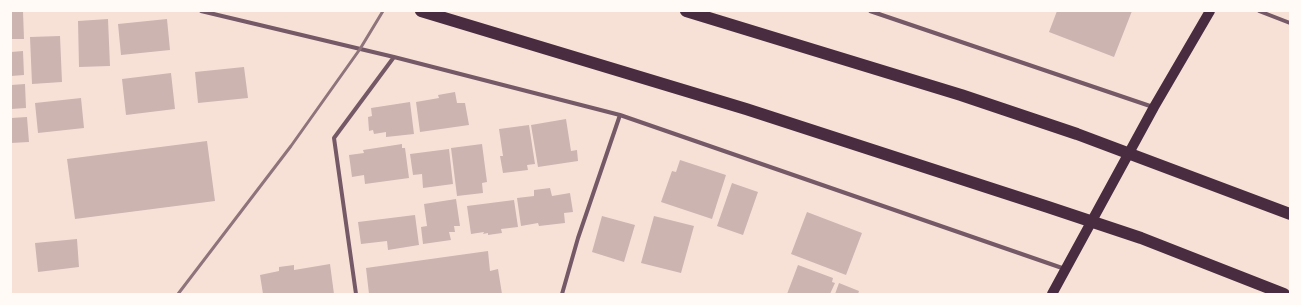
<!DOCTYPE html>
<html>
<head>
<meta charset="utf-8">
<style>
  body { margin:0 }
  #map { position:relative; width:1301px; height:305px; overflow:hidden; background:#f7e1d7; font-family:"IBM Plex Sans",sans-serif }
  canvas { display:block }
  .frame { position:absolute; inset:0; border:12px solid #fffaf5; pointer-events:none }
</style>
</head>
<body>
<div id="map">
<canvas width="1301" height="305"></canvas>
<div class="frame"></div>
</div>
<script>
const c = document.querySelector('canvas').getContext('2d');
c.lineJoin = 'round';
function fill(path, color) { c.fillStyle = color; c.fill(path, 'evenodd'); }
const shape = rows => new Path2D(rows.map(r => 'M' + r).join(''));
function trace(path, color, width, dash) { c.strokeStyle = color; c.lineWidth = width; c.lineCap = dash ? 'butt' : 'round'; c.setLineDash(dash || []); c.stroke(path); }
fill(shape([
  [11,11,23,11,24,39,11,39],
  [1057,11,1132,11,1114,57,1049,32],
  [108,19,110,66,79,67,78,21],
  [167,19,170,50,121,55,118,24],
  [60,36,62,82,32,84,30,37],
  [23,51,24,75,11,76,11,52],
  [244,67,248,98,198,103,195,72],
  [171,73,175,109,126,115,122,79],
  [25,84,26,108,11,109,11,85],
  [455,92,457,103,465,103,469,125,420,132,416,102,439,98,438,95],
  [81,98,84,128,38,133,35,103],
  [410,102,414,134,386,137,386,132,374,134,373,130,369,131,368,117,372,116,371,108],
  [27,117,29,142,11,143,11,118],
  [566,119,571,151,577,150,578,161,538,167,531,125],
  [529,125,535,164,527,165,528,170,503,173,500,156,503,156,499,129],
  [207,141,215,201,75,219,67,159],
  [402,144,402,148,405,148,409,178,365,184,364,175,352,177,349,155,364,153,363,150],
  [482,144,487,182,482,183,483,193,457,196,451,148],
  [449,149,453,184,423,188,422,174,413,175,410,154],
  [680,160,726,175,712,219,661,202,672,171,676,172],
  [732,183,758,192,743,235,717,226],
  [550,188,552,196,570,193,573,212,564,213,565,223,539,226,538,223,521,226,517,198,534,196,534,190],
  [456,199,460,226,454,226,455,232,449,232,451,240,423,244,421,227,427,226,424,204],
  [514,200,518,227,501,229,502,233,488,235,488,233,483,234,484,232,471,234,467,206],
  [807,212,862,233,846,275,791,254],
  [415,215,419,245,388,250,387,241,361,244,358,222],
  [602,216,635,225,624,262,592,252],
  [654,216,694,226,681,273,641,263],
  [77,239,79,267,38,272,35,243],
  [488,251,490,271,498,269,502,294,369,294,366,268],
  [330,264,334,294,263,294,260,275,279,271,279,267,294,265,294,270],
  [798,265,833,278,832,282,835,283,830,294,787,294],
  [839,283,859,291,858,294,835,294]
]), '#ccb4b1');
trace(shape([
  [201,11,394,57,620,115,1065,269],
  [870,11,1153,107],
  [1259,11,1290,23],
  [356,294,334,138,394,57],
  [562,294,578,238,620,115]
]), '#755966', 4);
trace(shape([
  [1052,294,1154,107,1210,11]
]), '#4a2c40', 10);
trace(shape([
  [421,11,746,109,1048,207,1141,238,1284,294],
  [686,11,961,95,1077,134,1290,214]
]), '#4a2c40', 12);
trace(shape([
  [178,294,291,146,360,49,383,11]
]), '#8f747c', 3);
</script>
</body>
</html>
